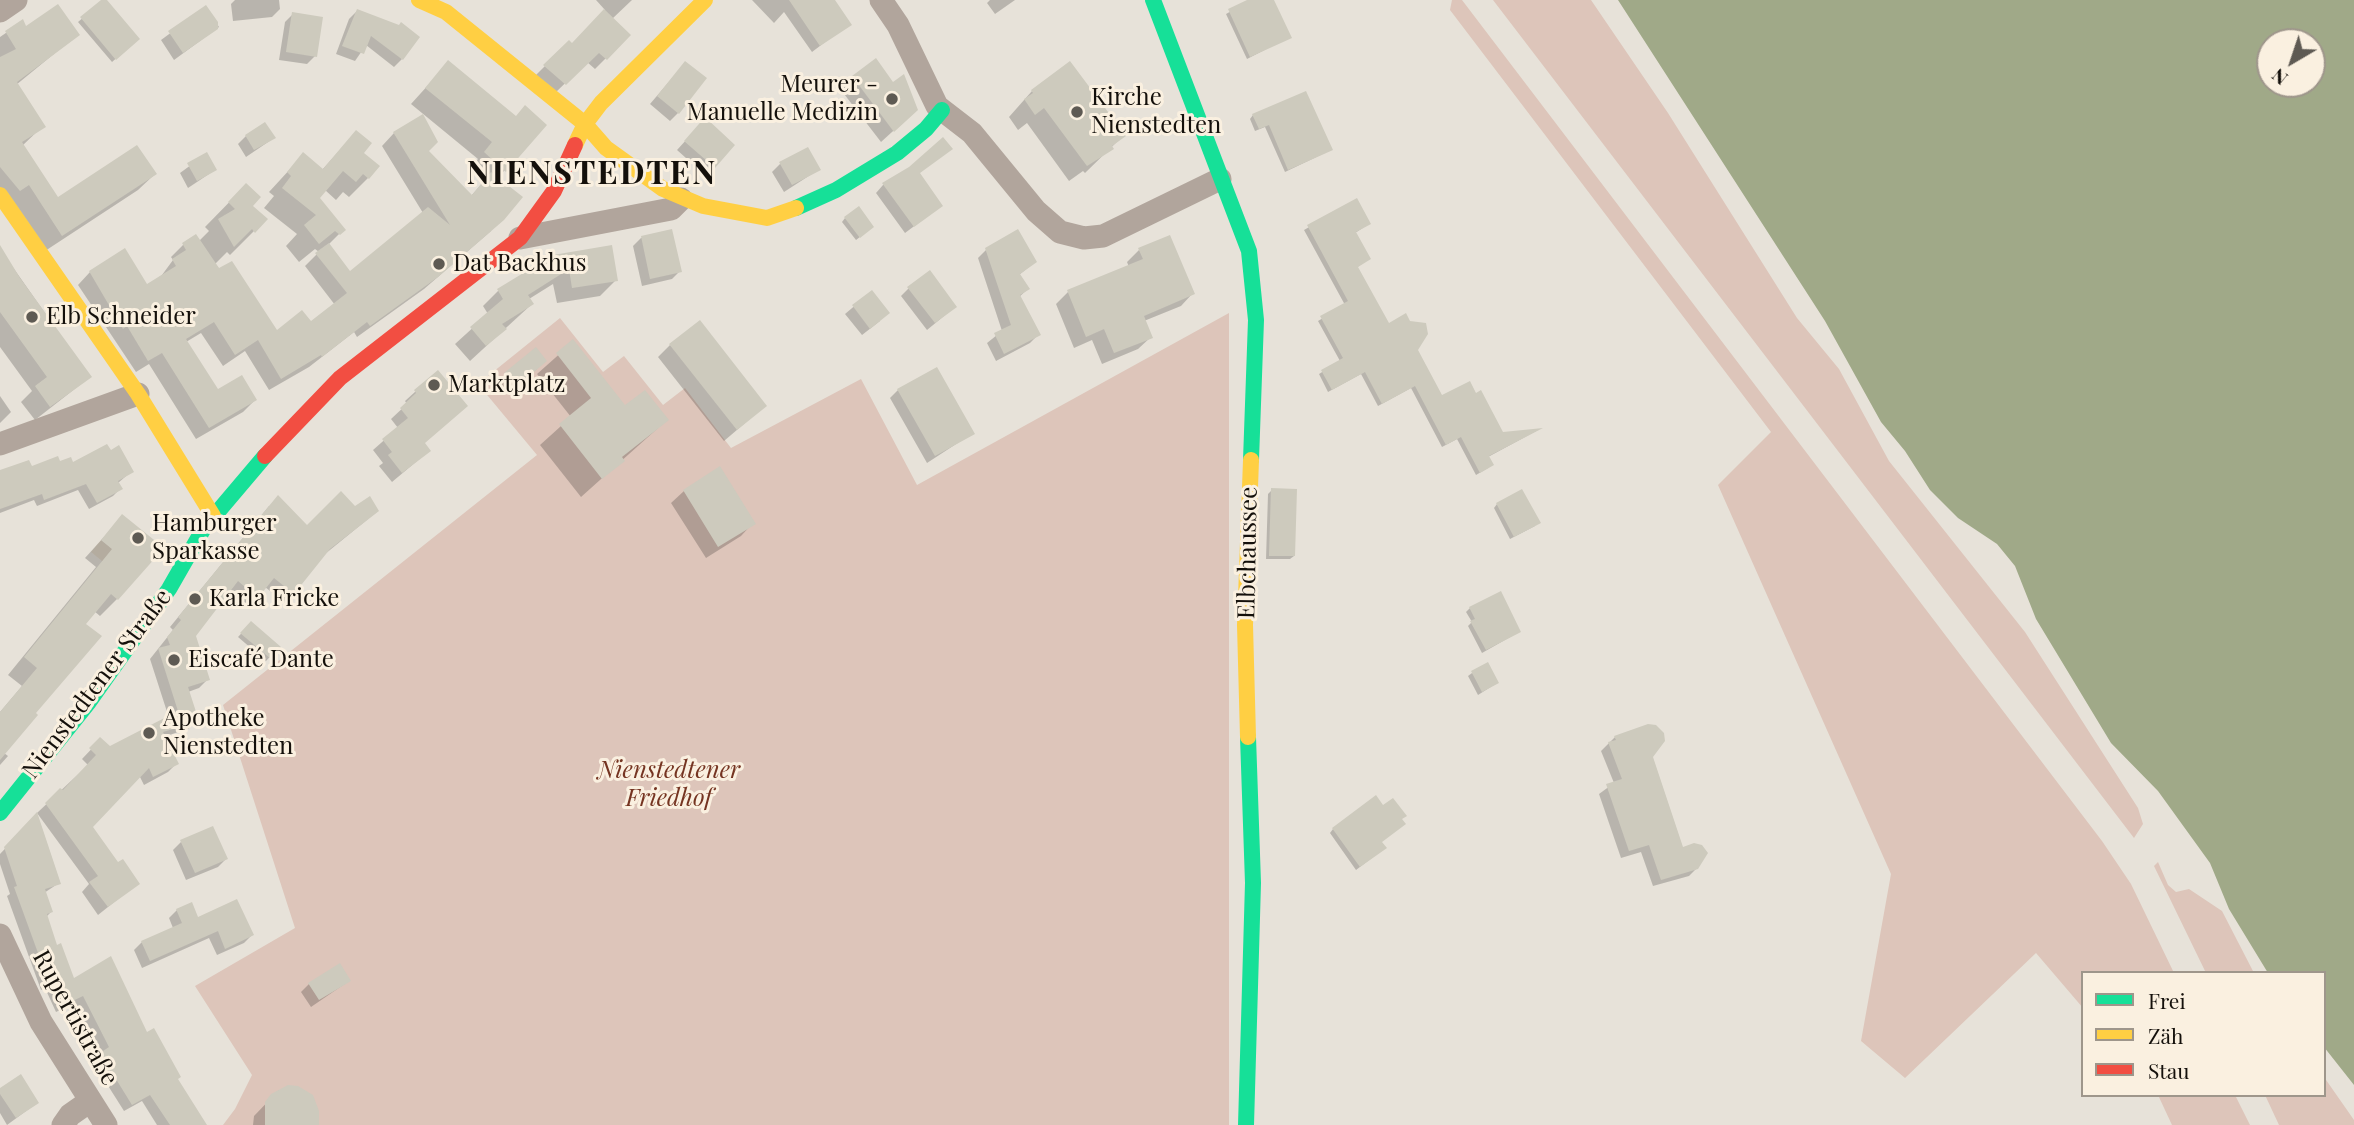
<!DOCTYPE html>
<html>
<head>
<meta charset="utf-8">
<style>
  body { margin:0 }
  #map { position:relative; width:2354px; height:1125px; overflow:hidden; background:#e7e2d9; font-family:"Playfair Display",serif }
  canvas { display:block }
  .legend { position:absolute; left:2081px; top:971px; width:245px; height:126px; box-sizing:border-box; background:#faf0e0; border:2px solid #9e968b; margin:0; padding:9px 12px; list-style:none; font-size:21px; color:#14100b }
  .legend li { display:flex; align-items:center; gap:14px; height:35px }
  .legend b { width:35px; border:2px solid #9e968b }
  .north { position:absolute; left:2256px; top:28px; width:70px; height:70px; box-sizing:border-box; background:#faf0e0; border:2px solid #9e968b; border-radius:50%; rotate:219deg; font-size:19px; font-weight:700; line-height:28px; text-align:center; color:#14100b }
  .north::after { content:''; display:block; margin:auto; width:24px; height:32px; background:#5e5a53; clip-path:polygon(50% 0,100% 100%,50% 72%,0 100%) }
</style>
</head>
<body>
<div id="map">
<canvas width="2354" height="1125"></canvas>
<ul class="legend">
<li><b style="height:9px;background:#16e098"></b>Frei</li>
<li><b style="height:9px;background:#ffcf43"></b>Zäh</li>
<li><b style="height:9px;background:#f24e42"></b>Stau</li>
</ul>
<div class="north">N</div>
</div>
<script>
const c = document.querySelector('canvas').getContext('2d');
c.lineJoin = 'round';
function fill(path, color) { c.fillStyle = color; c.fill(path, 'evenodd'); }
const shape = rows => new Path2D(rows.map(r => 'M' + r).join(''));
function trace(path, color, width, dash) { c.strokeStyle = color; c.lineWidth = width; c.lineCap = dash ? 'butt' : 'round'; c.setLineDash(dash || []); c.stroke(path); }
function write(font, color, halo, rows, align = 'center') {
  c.font = font + ' "Playfair Display",serif'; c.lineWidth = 6; c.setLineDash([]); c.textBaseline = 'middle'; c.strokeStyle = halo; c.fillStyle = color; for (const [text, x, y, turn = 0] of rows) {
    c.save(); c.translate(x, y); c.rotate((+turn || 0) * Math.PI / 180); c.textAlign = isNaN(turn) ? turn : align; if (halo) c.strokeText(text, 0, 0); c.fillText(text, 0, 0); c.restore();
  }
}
fill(shape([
  [101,540,128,562,118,574,91,552]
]), '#e1d7c7');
fill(shape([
  [1452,0,1462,0,2102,841,2131,884,2174,973,2083,973,2083,1008,2036,953,1905,1078,1861,1041,1891,874,1718,485,1771,432,1450,10],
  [1493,0,1591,0,1668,113,1797,318,1839,369,1889,461,2025,632,2138,808,2143,824,2134,838],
  [1229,313,1229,1125,223,1125,235,1109,252,1075,195,986,295,928,223,705,537,455,478,384,493,372,560,318,603,372,624,356,663,405,685,388,731,448,861,379,917,485],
  [2158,862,2168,885,2176,892,2189,889,2222,911,2254,973,2206,973,2154,866],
  [2324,1077,2354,1120,2354,1125,2279,1125,2265,1095,2324,1095],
  [2158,1095,2235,1095,2250,1125,2172,1125]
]), '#ddc5ba');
fill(shape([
  [1618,0,2354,0,2354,1085,2324,1047,2324,973,2268,973,2229,909,2210,863,2158,791,2111,743,2036,619,2015,566,1997,544,1958,518,1930,490,1905,451,1881,422,1825,321],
  [2270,42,2312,42,2312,84,2270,84]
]), '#a0a988');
fill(shape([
  [104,0,138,39,112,62,78,22],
  [235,0,279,0,280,9,272,17,233,21,231,4],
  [596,0,632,0,612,19,629,35,595,69,587,62,554,94,534,77,569,42,572,45,605,10],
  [752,0,833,0,849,24,812,52,784,12,774,23],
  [990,0,1015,0,995,14,987,3],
  [1251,0,1272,0,1290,37,1247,59,1226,14],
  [206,7,219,27,174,60,161,40],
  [357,11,402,59,394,67,366,45,355,61,336,54,349,19],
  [293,14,315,56,307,64,279,60,285,22],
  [22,22,26,28,77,35,16,85,43,126,22,146,57,200,155,174,138,190,45,251,0,203,0,37],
  [449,62,515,118,505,170,497,179,491,231,424,289,357,337,354,332,309,367,269,390,245,351,223,366,201,333,186,342,218,392,255,400,243,412,196,439,149,364,136,372,78,285,90,272,125,251,147,286,162,275,173,260,171,257,183,245,199,241,209,231,205,227,246,185,254,231,230,255,227,252,215,264,277,332,311,324,335,305,305,266,319,252,315,249,299,262,286,246,297,234,264,208,274,196,269,192,303,155,322,170,356,132,368,178,349,197,343,192,336,200,325,190,318,198,343,230,328,245,350,273,423,213,382,146,394,133,422,117,427,151,471,196,484,181,470,168,478,159,411,104],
  [685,63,678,113,670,121,650,104],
  [854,77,892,84,903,122,881,142,841,90],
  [1032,91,1124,135,1085,173,1083,171,1069,181,1027,123,1018,130,1009,117],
  [1253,115,1331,150,1285,172,1265,127,1255,131,1250,119],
  [697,128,733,146,705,175,677,150],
  [246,136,274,138,246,157,238,144],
  [950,149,918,174,941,206,905,233,876,193,883,185],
  [206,154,215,170,188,188,180,173],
  [780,164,818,170,784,192,772,172],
  [1356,200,1369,224,1355,233,1369,259,1356,268,1388,325,1416,349,1442,397,1502,433,1538,430,1488,457,1488,468,1476,475,1457,439,1442,447,1411,388,1378,406,1361,374,1328,392,1319,374,1340,361,1318,321,1345,305,1304,230],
  [845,218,869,230,856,240,842,222],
  [671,231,680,271,672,279,642,286,633,246,641,238],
  [0,249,90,377,35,420,21,402,32,391,0,347],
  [986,250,1035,262,1019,275,1028,289,1019,297,1038,335,1030,343,996,361,987,343,1002,331,978,258],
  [1139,250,1193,293,1181,306,1144,321,1151,337,1138,349,1102,364,1092,340,1074,348,1056,304,1068,292,1129,267,1127,262],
  [554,257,616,280,600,296,557,303,553,284,529,299,532,304,470,361,455,344,488,314,483,306,499,290],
  [909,288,955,307,927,330,901,296],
  [871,292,880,321,862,335,845,314],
  [573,342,625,408,667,420,581,497,540,445,571,417,537,374],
  [670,345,765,406,724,441,658,357],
  [537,369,507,393,498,382,506,374],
  [437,372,423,444,429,451,392,482,379,466,383,463,373,450,398,428,391,419,407,404,405,401],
  [898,390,973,433,927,463,890,398],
  [0,396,11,412,0,423],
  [59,463,132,471,118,483,121,488,113,496,89,509,78,490,37,506,34,500,0,513,0,475],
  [1272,490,1294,556,1290,559,1266,559,1268,494],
  [684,491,753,523,741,536,706,558,671,503],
  [1497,504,1535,526,1510,539,1494,508],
  [269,506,307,527,368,519,325,554,284,602,265,587,248,605,229,590,194,636,208,679,199,688,188,692,197,720,188,729,163,737,177,763,168,772,144,785,139,775,91,827,118,865,138,883,98,915,82,892,89,884,37,813,88,765,82,759,100,740,109,748,169,718,150,659,173,630,170,627],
  [122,517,117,599,100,616,94,611,84,624,33,713,4,753,8,756,0,765,0,712,22,686,8,675,96,567,85,558],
  [1470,608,1519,632,1482,653,1468,626,1472,622,1466,612],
  [251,623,279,647,266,661,238,637],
  [1472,673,1497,683,1478,695,1468,676],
  [1615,737,1651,757,1682,849,1697,868,1689,876,1653,886,1641,852,1621,858,1599,794,1614,783,1601,751],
  [37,815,59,883,44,893,51,912,46,917,56,947,73,981,146,1034,176,1080,198,1125,157,1125,142,1101,124,1111,93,1062,101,1054,75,1003,56,1012,45,988,41,990,7,896,10,894,0,864,0,854],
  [1333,829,1380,842,1381,851,1356,870,1330,833],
  [181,842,226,859,218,867,186,880,173,850],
  [177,910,197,919,252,935,244,943,217,955,209,938,142,968,134,950,142,942,173,928,169,918],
  [349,981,311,1007,301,992,309,984],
  [0,1090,37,1103,7,1125,0,1113],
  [279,1090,315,1125,253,1125,254,1116]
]), '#0003');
fill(shape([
  [101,0,107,0,140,39,116,60,80,17],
  [789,0,835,0,852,25,820,46],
  [1247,0,1274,0,1292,38,1250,57,1228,9],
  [58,4,80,35,17,82,46,127,22,142,58,197,137,145,157,174,62,236,29,185,20,191,0,167,0,57,16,49,5,31,23,19,26,26],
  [206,5,218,22,218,29,183,53,168,31],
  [357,9,399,25,401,22,420,37,403,60,371,36,364,54,342,46],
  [604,9,631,35,607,60,599,53,566,85,543,65,569,40,572,43],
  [292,12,323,17,317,57,286,52],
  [876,58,893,82,904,74,918,110,894,132,852,76],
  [448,60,516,116,525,105,547,125,506,172,484,152,492,142,425,88],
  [685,61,707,78,679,114,657,96],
  [1070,61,1126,136,1112,146,1114,149,1087,166,1044,108,1035,115,1024,99,1033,93,1031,90],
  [1306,91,1333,150,1288,170,1269,125,1259,129,1252,114],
  [423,114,438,142,429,151,472,195,491,172,523,197,504,220,438,277,370,326,367,322,322,357,321,355,281,379,258,340,235,355,214,322,186,339,218,389,242,375,257,400,209,428,162,353,148,361,127,326,123,329,89,271,125,248,147,284,176,266,172,259,186,250,182,243,196,234,219,268,232,261,277,330,302,310,311,321,347,293,315,253,329,243,350,271,428,207,450,225,393,132],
  [705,117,735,145,715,168,684,141],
  [265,122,276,138,254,150,245,135],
  [356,130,372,143,364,153,380,166,369,179,363,174,356,182,343,171,320,198,346,230,340,235,335,231,319,244,304,225,316,215,282,188,291,176,287,172,303,152,323,169],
  [943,137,953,149,920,173,943,206,914,227,882,183,909,167],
  [808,147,821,170,792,185,779,162],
  [207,152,217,170,197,181,187,163],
  [246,183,261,197,253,206,268,219,255,233,252,229,234,247,218,219,235,209,228,202],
  [1357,198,1371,224,1356,232,1371,259,1358,267,1389,323,1406,313,1410,321,1426,323,1428,334,1418,350,1442,395,1470,381,1476,393,1481,390,1503,432,1543,428,1489,456,1494,465,1480,473,1461,437,1446,445,1415,386,1382,404,1365,372,1332,390,1321,370,1343,358,1320,316,1348,301,1307,225],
  [859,206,874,227,860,238,844,217],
  [672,229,682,272,650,279,641,236],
  [1018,229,1037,262,1020,274,1030,289,1020,295,1041,335,1004,354,994,333,1011,325,985,248],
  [1170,235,1195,294,1144,316,1153,338,1114,353,1104,329,1086,337,1067,290,1143,259,1138,248],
  [0,245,20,278,92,377,50,407,35,386,47,377,0,312],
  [612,245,618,281,572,288,569,269,528,295,534,304,502,324,507,329,486,346,470,327,503,299,497,289,553,255],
  [930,270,957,307,935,323,907,287],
  [872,290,890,313,870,329,852,305],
  [700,320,767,406,737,430,669,344],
  [573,339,625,405,645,390,669,420,622,457,625,461,602,479,559,424,591,398,556,353],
  [536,347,547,361,516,387,504,373],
  [937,367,975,434,935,456,897,389],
  [438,370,468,406,425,443,431,451,402,473,388,455,392,452,382,439,408,418,400,408,416,393,414,390],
  [107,444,111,450,119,445,134,472,118,481,123,489,97,503,86,484,44,500,42,494,0,509,0,470,29,460,32,466,58,456,60,461,71,457,73,462],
  [720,466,756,524,718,547,683,490],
  [1271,488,1297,489,1295,556,1269,556],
  [1522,489,1541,523,1514,537,1496,503],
  [341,491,355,506,370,496,379,511,330,549,294,594,274,578,258,598,238,581,196,636,210,680,188,687,199,721,163,732,179,764,153,777,149,768,93,827,118,862,123,859,140,884,108,907,89,882,98,876,45,803,60,788,63,790,96,755,89,748,100,737,110,746,178,711,158,648,170,645,167,637,181,620,178,617,278,495,307,525],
  [122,514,164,548,118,600,111,594,86,624,102,636,36,713,38,715,0,760,0,712,37,668,24,657,112,549,101,540],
  [1501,591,1521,632,1486,650,1470,621,1475,619,1469,607],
  [251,621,281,647,271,659,240,633],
  [1488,662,1499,683,1482,692,1471,671],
  [1648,724,1656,725,1664,733,1665,741,1653,757,1683,847,1694,843,1702,845,1708,853,1698,869,1661,880,1649,845,1629,851,1606,784,1622,779,1608,742,1616,740,1614,736],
  [1376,795,1383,805,1393,798,1407,816,1402,819,1406,824,1382,842,1387,848,1360,867,1332,828],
  [37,812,61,884,45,889,53,912,47,914,57,945,61,943,74,978,111,956,147,1032,154,1028,181,1077,178,1079,207,1125,170,1125,150,1095,132,1105,100,1053,109,1047,83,996,64,1005,53,981,49,983,14,887,17,886,4,847],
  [213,826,228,859,195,873,180,840],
  [237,899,254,935,225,949,218,931,150,961,141,941,182,923,176,909,192,902,198,917],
  [340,963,351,981,319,1000,308,983],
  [21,1074,39,1103,16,1118,0,1094,0,1088],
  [288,1085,298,1086,313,1095,319,1111,319,1125,265,1125,265,1102,271,1094]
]), '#cdcabd');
trace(shape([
  [881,0,898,25,937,106,972,133,1036,211,1060,232,1084,238,1103,236,1220,179],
  [0,11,16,0],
  [520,238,671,209,681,199],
  [0,444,138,394],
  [0,935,41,1022,106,1125],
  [63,1125,70,1115,90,1101]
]), '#b1a59c', 23);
trace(shape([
  [1153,0,1249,251,1256,320,1251,460],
  [796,208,836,190,897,153,926,129,942,110],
  [0,813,89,702,169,589,204,528,265,456],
  [1246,1125,1253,883,1248,737]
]), '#16e098', 16);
trace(shape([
  [419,0,446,12,585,124,606,148,663,189,703,206,767,218,796,208],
  [575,145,585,124,601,103,705,0],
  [0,195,138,394,213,516],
  [1248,737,1245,625,1251,460]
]), '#ffcf43', 16);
trace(shape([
  [265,456,340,378,520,238,554,191,575,145]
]), '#f24e42', 16);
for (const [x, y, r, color] of [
  [892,99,7,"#5e5a53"],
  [1077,112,7,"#5e5a53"],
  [439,264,7,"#5e5a53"],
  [32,317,7,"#5e5a53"],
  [434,385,7,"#5e5a53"],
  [138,538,7,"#5e5a53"],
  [195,599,7,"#5e5a53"],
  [174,660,7,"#5e5a53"],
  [149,733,7,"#5e5a53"]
]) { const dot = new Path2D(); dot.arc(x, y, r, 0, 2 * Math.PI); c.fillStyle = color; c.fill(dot); trace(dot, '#faf0e0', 2.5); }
write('24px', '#14100b', '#faf0e0', [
  ["Meurer -",878,85,"right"],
  ["Manuelle Medizin",878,113,"right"],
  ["Kirche",1091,98],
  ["Nienstedten",1091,126],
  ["Dat Backhus",453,264],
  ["Elb Schneider",46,317],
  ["Marktplatz",448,385],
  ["Hamburger",152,524],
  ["Sparkasse",152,552],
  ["Karla Fricke",209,599],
  ["Eiscafé Dante",188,660],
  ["Apotheke",163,719],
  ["Nienstedten",163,747]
], 'left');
write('24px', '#14100b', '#faf0e0', [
  ["Elbchaussee",1248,553,-89],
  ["Nienstedtener Straße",97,684,-53],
  ["Rupertistraße",75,1018,61]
]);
write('italic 24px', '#753421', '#faf0e0', [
  ["Nienstedtener",669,771],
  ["Friedhof",669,799]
]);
c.letterSpacing = '2px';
write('bold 32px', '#14100b', '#faf0e0', [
  ["NIENSTEDTEN",592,174]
]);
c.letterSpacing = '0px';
</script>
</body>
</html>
